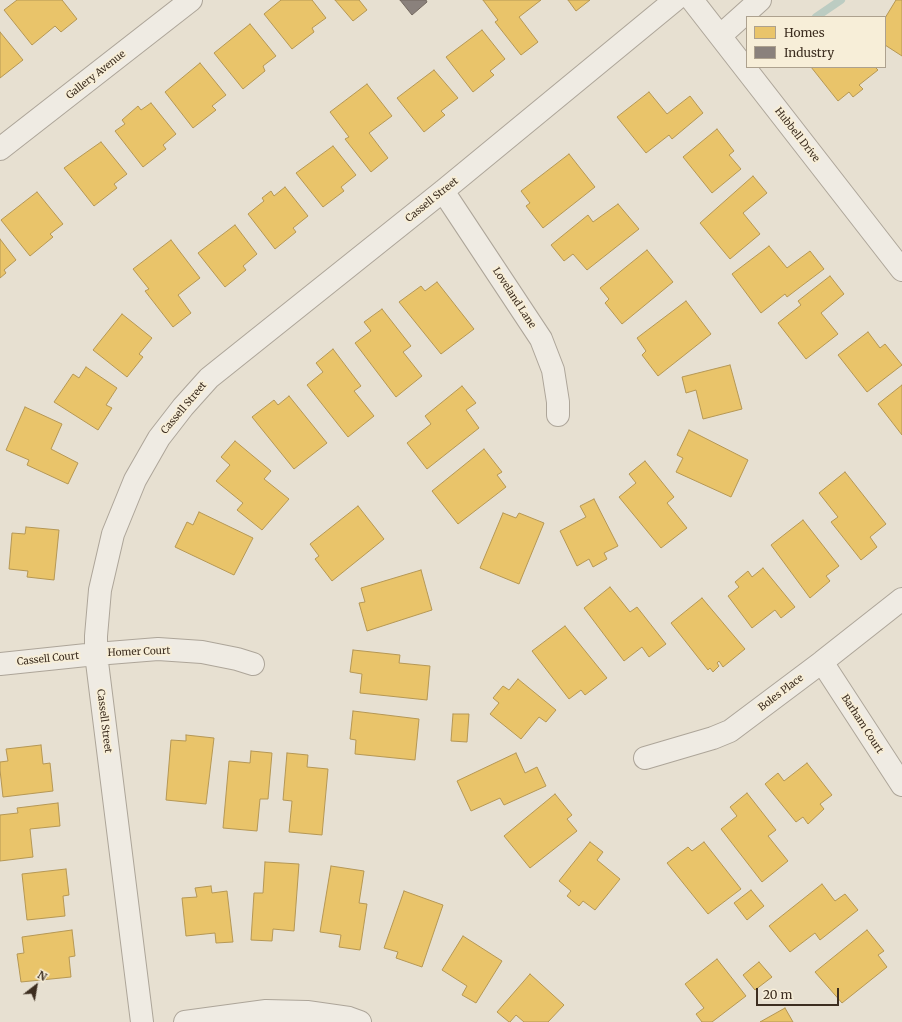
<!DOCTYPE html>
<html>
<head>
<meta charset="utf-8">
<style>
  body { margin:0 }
  #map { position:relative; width:902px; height:1022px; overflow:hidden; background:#e7e0d1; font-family:Merriweather,serif }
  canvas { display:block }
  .legend { position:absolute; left:746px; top:16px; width:140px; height:52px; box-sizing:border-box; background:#f7eed8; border:1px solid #ada18e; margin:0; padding:5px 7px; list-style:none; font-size:12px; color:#3d2e20 }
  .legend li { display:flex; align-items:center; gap:8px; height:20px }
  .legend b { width:20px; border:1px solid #ada18e }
  .north { position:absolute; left:16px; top:966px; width:40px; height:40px; -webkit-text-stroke:3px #f7eed8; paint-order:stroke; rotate:31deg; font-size:11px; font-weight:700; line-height:16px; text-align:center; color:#3d2e20 }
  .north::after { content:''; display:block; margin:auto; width:14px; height:18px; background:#3d2e20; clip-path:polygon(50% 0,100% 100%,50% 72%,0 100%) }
  .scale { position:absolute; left:756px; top:988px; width:83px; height:18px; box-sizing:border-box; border:2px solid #3d2e20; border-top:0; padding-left:5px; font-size:12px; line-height:14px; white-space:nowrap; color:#3d2e20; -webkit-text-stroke:3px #f7eed8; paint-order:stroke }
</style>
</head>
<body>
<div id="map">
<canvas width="902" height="1022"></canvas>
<ul class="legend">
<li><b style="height:11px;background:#e9c46a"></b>Homes</li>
<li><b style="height:11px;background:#8a817c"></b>Industry</li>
</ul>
<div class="north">N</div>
<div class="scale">20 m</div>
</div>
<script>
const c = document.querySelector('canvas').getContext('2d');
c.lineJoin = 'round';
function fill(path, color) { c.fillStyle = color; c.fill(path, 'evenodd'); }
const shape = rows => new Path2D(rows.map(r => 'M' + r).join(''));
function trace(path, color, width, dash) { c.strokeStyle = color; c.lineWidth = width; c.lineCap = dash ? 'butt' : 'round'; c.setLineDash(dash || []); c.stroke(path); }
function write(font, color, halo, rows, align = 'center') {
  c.font = font + ' Merriweather,serif'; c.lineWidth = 4; c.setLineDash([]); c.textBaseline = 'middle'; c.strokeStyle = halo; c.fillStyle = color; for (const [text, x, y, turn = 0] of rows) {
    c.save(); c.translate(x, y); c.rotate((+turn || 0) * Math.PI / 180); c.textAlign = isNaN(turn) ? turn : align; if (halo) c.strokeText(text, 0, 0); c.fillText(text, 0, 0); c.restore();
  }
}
const homes = shape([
  [17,0,62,0,77,19,61,32,55,26,32,45,4,10,17,0],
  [281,0,312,0,326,18,312,28,314,32,292,49,264,14,281,0],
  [335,0,359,0,367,10,353,21,335,0],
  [483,0,541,0,519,17,538,42,521,55,495,22,498,20,483,0],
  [568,0,590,0,576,11,568,0],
  [896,0,902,0,902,56,885,45,885,18,896,0],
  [250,24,276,56,263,66,265,71,243,89,214,53,250,24],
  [482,30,505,59,490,71,494,75,473,92,446,57,482,30],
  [0,32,23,60,0,78,0,32],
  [200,63,226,95,212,106,216,110,193,128,165,92,200,63],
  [811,67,875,67,878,70,859,85,863,89,853,97,849,92,838,101,811,67],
  [434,70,458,98,441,111,445,115,424,132,397,98,434,70],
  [367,84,392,116,369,133,388,158,371,172,345,139,349,137,330,112,367,84],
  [649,92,667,114,690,96,703,113,672,139,669,135,646,153,617,117,649,92],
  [151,103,176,134,163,145,166,149,143,167,115,131,125,124,122,120,138,106,141,110,151,103],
  [717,129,734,151,729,155,741,169,712,193,683,157,717,129],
  [101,142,127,174,114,184,117,188,94,206,64,168,101,142],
  [333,146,356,175,341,187,344,191,323,207,296,173,333,146],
  [569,154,595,187,543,228,526,206,530,203,521,191,569,154],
  [753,176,767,193,743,213,760,234,730,259,700,223,753,176],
  [285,187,308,216,293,228,296,232,275,249,248,214,264,201,262,198,271,191,274,196,285,187],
  [37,192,63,224,50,234,53,237,30,256,1,220,37,192],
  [618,204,639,229,587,270,573,254,564,261,551,245,588,215,593,222,618,204],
  [235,225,257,254,243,266,246,270,225,287,198,253,235,225],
  [0,239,16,260,4,270,6,273,0,278,0,239],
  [171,240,200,278,178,295,191,313,173,327,145,291,149,289,133,269,171,240],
  [769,246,787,268,810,251,824,269,787,297,785,294,761,313,732,274,769,246],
  [647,250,673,282,622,324,605,303,609,299,600,288,647,250],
  [830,276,844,294,821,313,838,334,806,359,778,323,801,305,798,301,830,276],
  [437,282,474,329,441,354,399,302,421,286,425,291,437,282],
  [686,301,711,334,658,376,642,355,646,351,637,338,686,301],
  [382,309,411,346,403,352,422,376,396,397,355,343,371,331,364,322,382,309],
  [122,314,152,338,139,354,143,357,127,377,93,350,122,314],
  [868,332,880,348,885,344,902,365,867,392,838,355,868,332],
  [333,349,361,386,354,391,374,416,348,437,307,385,323,372,316,363,333,349],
  [730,365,742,409,703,419,696,390,686,393,682,377,730,365],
  [86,367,117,388,106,405,112,408,98,430,54,402,73,374,79,378,86,367],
  [902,385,902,435,878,404,902,385],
  [462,386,476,403,466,410,479,428,427,469,407,443,431,424,425,416,462,386],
  [289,396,327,443,294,469,252,417,274,400,278,405,289,396],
  [25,407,62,424,51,449,78,463,68,484,27,465,29,460,6,450,25,407],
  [689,430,748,460,731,497,676,472,683,458,677,455,689,430],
  [235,441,271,471,264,479,289,499,262,530,237,510,243,503,216,481,230,465,221,457,235,441],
  [484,449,502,472,497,475,506,487,458,524,432,491,484,449],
  [645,461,674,497,667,503,687,528,661,548,619,497,636,483,629,474,645,461],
  [845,472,886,524,870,537,877,547,861,560,831,522,838,517,819,493,845,472],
  [594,499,618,546,604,553,607,559,593,567,589,559,577,566,560,531,586,517,580,506,594,499],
  [358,506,384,539,332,581,315,559,319,556,310,544,358,506],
  [199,512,253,538,234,575,175,547,187,522,193,525,199,512],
  [503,513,516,518,519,513,544,523,519,584,480,568,503,513],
  [803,520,839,566,826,576,830,581,810,598,771,545,803,520],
  [26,527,59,530,54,580,27,577,28,571,9,569,12,533,25,534,26,527],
  [763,568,795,607,781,618,775,610,752,628,728,596,739,587,735,582,748,571,752,577,763,568],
  [421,570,432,610,367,631,359,603,365,602,361,588,421,570],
  [610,587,630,612,637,607,666,644,649,657,642,647,624,661,584,608,610,587],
  [702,598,745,649,723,667,719,661,717,663,719,666,713,672,710,668,708,670,671,623,702,598],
  [565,626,607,678,585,695,581,690,569,699,532,651,565,626],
  [353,650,400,655,399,663,430,666,427,700,360,693,362,674,350,672,353,650],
  [518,679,556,710,546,722,539,717,521,739,490,714,499,703,493,698,503,686,509,690,518,679],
  [353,711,419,719,415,760,355,754,356,740,350,739,353,711],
  [453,714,469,714,467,742,451,741,453,714],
  [186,735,214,738,206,804,166,800,171,740,186,741,186,735],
  [41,745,43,764,50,763,53,791,3,797,0,770,0,762,8,761,6,749,41,745],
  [251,751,272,753,268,799,260,799,257,831,223,828,229,761,250,763,251,751],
  [287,753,308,755,307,767,328,769,322,835,289,832,292,801,283,800,287,753],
  [516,753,525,773,537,767,546,786,504,805,500,798,471,811,457,781,516,753],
  [807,763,832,795,820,804,824,809,808,824,803,817,796,822,765,784,778,773,784,781,807,763],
  [747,793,776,830,768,836,788,861,762,882,721,829,737,816,730,807,747,793],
  [555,794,572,815,567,819,577,831,530,868,504,836,555,794],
  [58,803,60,826,30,829,33,857,0,861,0,815,18,813,17,808,58,803],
  [590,842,603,852,597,860,620,879,595,910,583,901,579,906,567,896,571,891,559,881,590,842],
  [704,842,741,889,708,914,667,863,688,847,692,851,704,842],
  [265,862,299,864,294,931,273,929,272,941,251,940,254,893,263,893,265,862],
  [331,866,364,871,359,903,367,904,360,950,339,947,341,935,320,932,331,866],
  [66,869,69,895,63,896,65,916,27,920,22,874,66,869],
  [822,884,835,901,845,894,858,910,820,940,815,933,790,952,769,926,822,884],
  [211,886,212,893,227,891,233,942,216,943,215,933,186,936,182,898,197,897,195,888,211,886],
  [751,890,764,906,747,920,734,903,751,890],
  [404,891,443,905,422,967,396,958,398,952,384,948,404,891],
  [72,930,75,956,69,957,71,977,21,982,17,954,24,953,22,937,72,930],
  [867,930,884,951,878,955,887,967,842,1003,815,972,867,930],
  [463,936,502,961,476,1003,462,995,467,986,442,970,463,936],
  [717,959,746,996,712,1022,702,1022,696,1014,704,1008,685,984,717,959],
  [759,962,772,977,755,990,743,975,759,962],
  [530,974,564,1005,548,1022,524,1022,516,1015,510,1022,509,1022,497,1012,530,974],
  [785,1008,793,1022,760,1022,785,1008]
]);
fill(homes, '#e9c46a');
trace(homes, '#b59754', 1);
const industry = shape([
  [400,0,426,0,427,2,412,15,400,0]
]);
fill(industry, '#8a817c');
trace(industry, '#736860', 1);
trace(shape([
  [816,17,841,0]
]), '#bcccc2', 8);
const minor = shape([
  [692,0,902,270],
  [720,36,760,0],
  [0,149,191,0],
  [443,191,541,339,553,370,558,402,558,415],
  [822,662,902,785],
  [0,664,96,654,158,649,202,652,237,659,253,664],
  [645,758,713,738,730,731,822,662,902,599],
  [142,1022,96,654,96,636,100,590,113,534,135,480,159,438,183,407,209,378,443,191,675,0],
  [185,1022,266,1011,307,1012,349,1018,360,1022]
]);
trace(minor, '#ada599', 24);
trace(minor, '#efebe3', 22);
write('10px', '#3d2e20', '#f7eed8', [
  ["Gallery Avenue",96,75,-38],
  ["Hubbell Drive",797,135,52],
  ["Cassell Street",432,200,-39],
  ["Loveland Lane",514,298,57],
  ["Cassell Street",184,408,-50],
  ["Homer Court",139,652,-2],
  ["Cassell Court",48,659,-6],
  ["Boles Place",781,693,-37],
  ["Cassell Street",104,721,83],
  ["Barham Court",862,724,57]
]);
</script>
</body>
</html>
